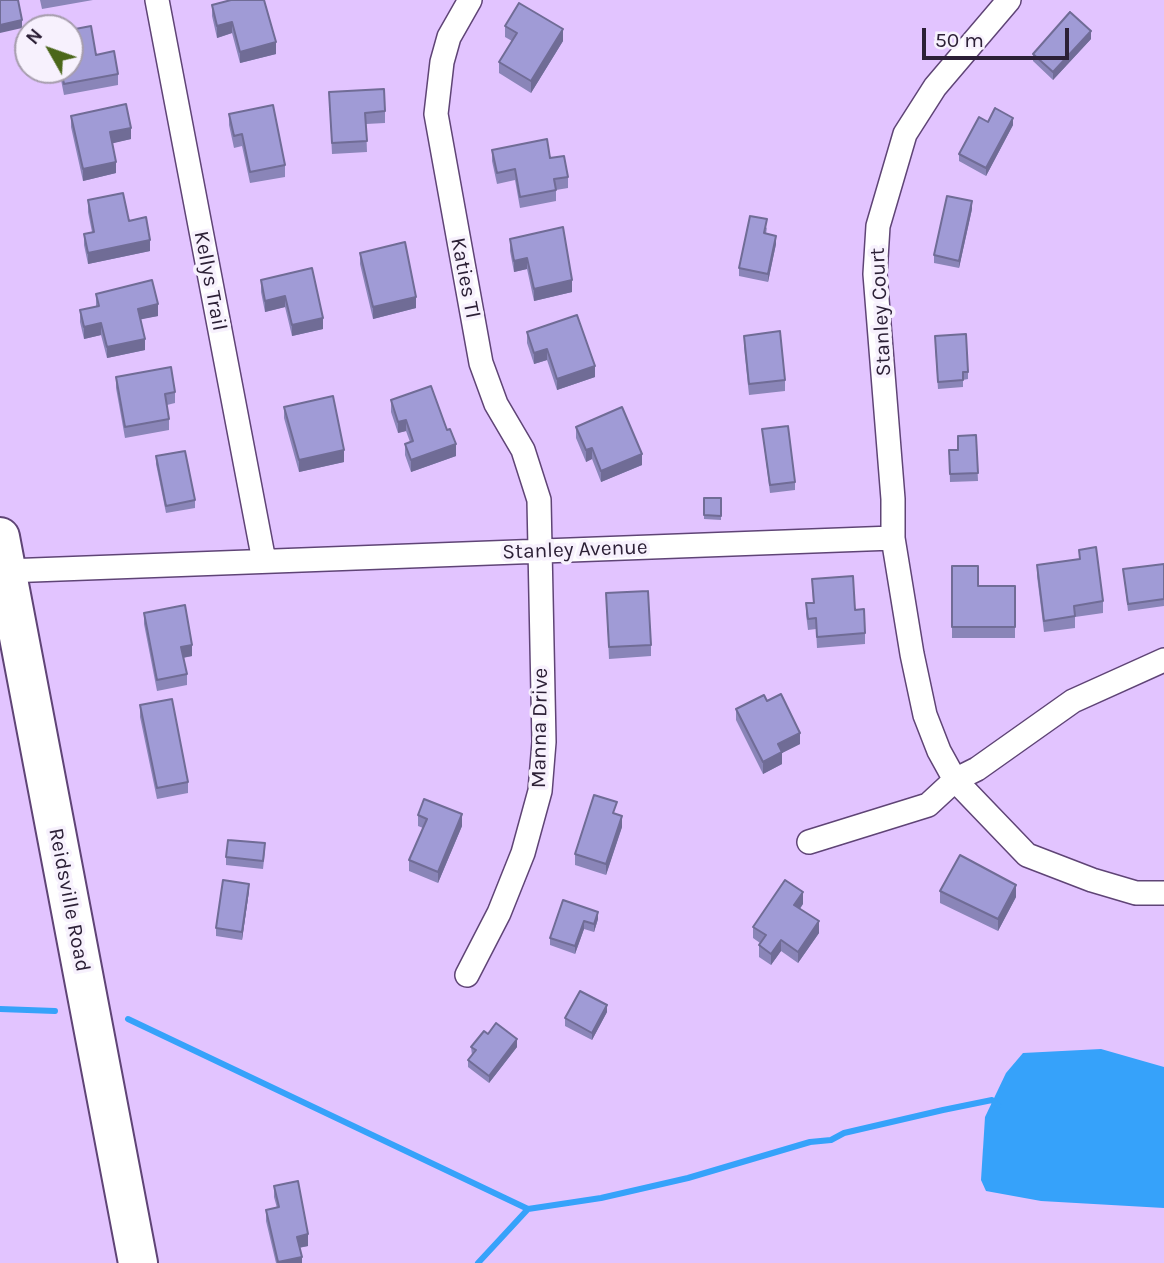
<!DOCTYPE html>
<html>
<head>
<meta charset="utf-8">
<style>
  body { margin:0 }
  #map { position:relative; width:1164px; height:1263px; overflow:hidden; background:#e2c4ff; font-family:Karla,sans-serif }
  canvas { display:block }
  .north { position:absolute; left:14px; top:14px; width:70px; height:70px; box-sizing:border-box; background:#f7f1fd; border:2px solid #a69dad; border-radius:50%; rotate:310deg; font-size:19px; font-weight:700; line-height:28px; text-align:center; color:#2c2036 }
  .north::after { content:''; display:block; margin:auto; width:24px; height:32px; background:#4b671a; clip-path:polygon(50% 0,100% 100%,50% 72%,0 100%) }
  .scale { position:absolute; left:922px; top:28px; width:147px; height:32px; box-sizing:border-box; border:4px solid #2c2036; border-top:0; padding-left:9px; font-size:21px; line-height:24px; white-space:nowrap; color:#2c2036; -webkit-text-stroke:5px #f7f1fd; paint-order:stroke }
</style>
</head>
<body>
<div id="map">
<canvas width="1164" height="1263"></canvas>
<div class="north">N</div>
<div class="scale">50 m</div>
</div>
<script>
const c = document.querySelector('canvas').getContext('2d');
c.lineJoin = 'round';
function fill(path, color) { c.fillStyle = color; c.fill(path, 'evenodd'); }
const shape = rows => new Path2D(rows.map(r => 'M' + r).join(''));
function trace(path, color, width, dash) { c.strokeStyle = color; c.lineWidth = width; c.lineCap = dash ? 'butt' : 'round'; c.setLineDash(dash || []); c.stroke(path); }
function write(font, color, halo, rows, align = 'center') {
  c.font = font + ' Karla,sans-serif'; c.lineWidth = 7; c.setLineDash([]); c.textBaseline = 'middle'; c.strokeStyle = halo; c.fillStyle = color; for (const [text, x, y, turn = 0] of rows) {
    c.save(); c.translate(x, y); c.rotate((+turn || 0) * Math.PI / 180); c.textAlign = isNaN(turn) ? turn : align; if (halo) c.strokeText(text, 0, 0); c.fillText(text, 0, 0); c.restore();
  }
}
fill(shape([
  [1101,1049,1164,1067,1164,1208,1041,1201,986,1191,981,1180,985,1117,1006,1073,1023,1053]
]), '#36a2fa');
trace(shape([
  [0,1009,55,1011],
  [128,1019,528,1209,601,1198,688,1178,810,1142,831,1140,844,1133,943,1110,992,1100,998,1105],
  [478,1263,528,1209]
]), '#36a2fa', 6);
const minor = shape([
  [157,0,264,561],
  [1009,0,935,87,905,134,878,226,875,274,893,499,893,538,912,654,925,715,939,751,955,780,1027,855,1092,880,1136,893,1164,893],
  [6,571,893,538],
  [809,842,928,805,955,780,977,769,1073,701,1164,660],
  [467,975,499,913,523,853,540,791,544,742,539,500,523,450,496,404,481,363,436,114,442,62,449,37,470,0]
]);
const trunk = shape([
  [0,537,138,1263]
]);
trace(minor, '#5f4476', 26);
trace(trunk, '#5f4476', 42);
trace(minor, '#fff', 23);
trace(trunk, '#fff', 38);
fill(shape([
  [40,0,93,0,42,9],
  [212,5,276,54,240,63,232,33,217,38,212,16],
  [505,26,563,41,531,93,499,73,499,62,512,41,505,37],
  [1091,39,1053,80,1033,61,1033,54],
  [96,55,118,74,118,85,64,95,59,70,70,70],
  [329,92,385,111,385,123,366,124,367,152,332,154],
  [229,114,285,165,285,177,250,183,242,146,234,148,229,125],
  [71,116,131,139,112,143,116,173,83,181,71,127],
  [988,122,1013,125,986,176,959,161,959,154],
  [492,150,550,158,568,177,568,188,556,190,556,201,520,208,515,180,497,184,492,161],
  [88,200,129,221,150,251,88,264,84,245,84,234,92,232,88,212],
  [972,209,959,268,934,263,934,255],
  [767,227,766,234,776,244,768,282,739,276,739,268],
  [510,239,572,292,534,301,527,269,514,272,510,251],
  [360,253,416,308,373,319,360,264],
  [312,268,323,329,292,336,285,307,265,312,261,292,261,280],
  [96,294,158,316,140,319,145,350,107,358,101,335,84,339,80,322,80,310,96,307],
  [527,332,595,377,557,390,547,360,534,364,527,343],
  [744,336,785,380,785,391,749,395,744,347],
  [935,344,968,372,968,379,963,380,963,387,938,389],
  [116,377,175,392,175,403,167,405,169,419,169,430,125,438,116,388],
  [391,400,447,430,456,456,411,472,405,455,405,444,410,442,406,431,398,433,391,412],
  [284,407,344,462,299,472,284,418],
  [576,427,642,465,601,482,592,459,586,462,576,438],
  [762,429,795,482,795,490,770,493],
  [976,435,978,481,950,482,949,450,958,450],
  [156,456,195,500,195,508,166,513,156,464],
  [704,498,721,498,721,520,704,519],
  [1079,550,1103,601,1103,613,1075,617,1075,628,1044,632,1037,576,1037,565,1079,559],
  [1164,564,1164,606,1128,611,1123,569],
  [952,566,978,586,1015,586,1015,638,952,638],
  [812,579,855,610,865,633,865,644,817,648,816,629,808,630,806,614,806,603,813,603],
  [606,593,651,645,651,656,609,659],
  [144,613,192,656,183,658,187,674,187,685,157,691,144,624],
  [767,701,800,744,782,753,782,764,763,774,736,720,736,709],
  [140,705,188,782,188,793,157,799,140,717],
  [617,814,622,827,606,875,575,865,575,854],
  [418,815,462,826,438,883,409,871,409,860,423,828,418,826],
  [265,851,263,869,226,865,226,857],
  [249,891,242,940,216,936,216,928],
  [940,891,1016,897,998,931,940,903],
  [803,904,800,909,819,933,798,963,781,951,771,965,759,957,759,945,760,943,753,938,753,927],
  [598,912,598,919,594,932,584,929,575,954,550,945,550,938],
  [607,1012,592,1040,565,1026,565,1018],
  [471,1047,517,1047,489,1083,468,1067,468,1060,472,1055],
  [274,1186,308,1246,299,1248,302,1263,276,1263,266,1221,266,1210,277,1208,274,1197]
]), '#8a85b8');
fill(shape([
  [22,20,22,28,0,33,0,25],
  [232,22,232,33,217,38,217,26],
  [563,29,563,41,531,93,531,81],
  [1091,31,1091,39,1053,80,1053,72],
  [276,42,276,54,240,63,240,52],
  [1013,118,1013,125,986,176,986,168],
  [131,128,131,139,110,144,110,132],
  [116,162,116,173,83,181,83,169],
  [972,201,972,209,959,268,959,261],
  [776,236,776,244,768,282,768,274],
  [150,240,150,251,88,264,88,253],
  [527,258,527,269,514,272,514,261],
  [572,280,572,292,534,301,534,289],
  [285,296,285,307,265,312,265,301],
  [416,297,416,308,373,319,373,307],
  [158,304,158,316,138,320,138,309],
  [323,318,323,329,292,336,292,325],
  [101,323,101,335,84,339,84,327],
  [145,339,145,350,107,358,107,347],
  [547,349,547,360,534,364,534,353],
  [595,366,595,377,557,390,557,379],
  [406,420,406,431,398,433,398,422],
  [456,444,456,456,411,472,411,460],
  [592,448,592,459,586,462,586,450],
  [344,450,344,462,299,472,299,460],
  [642,454,642,465,601,482,601,471],
  [192,645,192,656,181,658,181,647],
  [800,733,800,744,782,753,782,764,763,774,763,762,778,744],
  [462,814,462,826,438,883,438,872],
  [622,816,622,827,606,875,606,864],
  [249,884,249,891,242,940,242,932],
  [1016,885,1016,897,998,931,998,919],
  [803,892,803,904,794,916,794,905],
  [598,912,598,919,594,932,594,924],
  [584,921,584,929,575,954,575,946],
  [819,921,819,933,798,963,798,952],
  [781,940,781,951,771,965,771,954],
  [607,1005,607,1012,592,1040,592,1033],
  [517,1039,517,1047,489,1083,489,1076],
  [308,1234,308,1246,297,1248,297,1237],
  [302,1257,302,1263,278,1263,278,1262]
]), '#706c96');
const building = shape([
  [0,0,18,0,22,20,0,25,0,0],
  [231,0,264,0,276,42,240,52,232,22,217,26,212,5,231,0],
  [519,3,563,29,531,81,499,62,517,33,505,26,519,3],
  [1070,12,1091,31,1053,72,1033,54,1070,12],
  [91,26,96,55,114,51,118,74,64,84,61,70,70,70,70,30,91,26],
  [384,89,385,111,365,113,367,141,332,143,329,92,384,89],
  [126,104,131,128,110,132,116,162,83,169,71,116,126,104],
  [273,105,285,165,250,172,242,134,234,136,229,114,273,105],
  [995,108,1013,118,986,168,959,154,979,117,988,122,995,108],
  [547,139,550,158,564,156,568,177,554,179,556,190,520,197,515,169,497,173,492,150,547,139],
  [123,193,129,221,146,217,150,240,88,253,84,234,94,232,88,200,123,193],
  [947,196,972,201,959,261,934,255,947,196],
  [750,216,767,219,764,233,776,236,768,274,739,268,750,216],
  [563,227,572,280,534,289,527,258,514,261,510,239,563,227],
  [405,242,416,297,373,307,360,253,405,242],
  [312,268,323,318,292,325,285,296,265,301,261,280,312,268],
  [152,280,158,304,138,309,145,339,107,347,101,323,84,327,80,310,99,306,96,294,152,280],
  [577,315,595,366,557,379,547,349,534,353,527,332,577,315],
  [780,331,785,380,749,384,744,336,780,331],
  [966,334,968,372,963,372,963,380,938,382,935,336,966,334],
  [171,367,175,392,165,394,169,419,125,427,116,377,171,367],
  [431,386,447,430,450,429,456,444,411,460,405,444,413,441,406,420,398,422,391,400,431,386],
  [333,396,344,450,299,460,284,407,333,396],
  [622,407,642,454,601,471,592,448,586,450,576,427,622,407],
  [788,426,795,482,770,485,762,429,788,426],
  [976,435,978,473,950,474,949,450,958,450,958,436,976,435],
  [185,451,195,500,166,506,156,456,185,451],
  [704,498,721,498,721,516,704,515,704,498],
  [1096,547,1103,601,1074,606,1075,616,1044,621,1037,565,1080,559,1079,550,1096,547],
  [1164,564,1164,599,1128,604,1123,569,1164,564],
  [952,566,978,566,978,586,1015,586,1015,627,952,627,952,566],
  [853,576,855,610,864,609,865,633,817,637,816,618,808,619,806,603,814,603,812,579,853,576],
  [648,591,651,645,609,647,606,593,648,591],
  [185,605,192,645,181,647,187,674,157,680,144,613,185,605],
  [781,694,800,733,778,744,782,752,763,762,736,709,764,695,767,701,781,694],
  [172,699,188,782,157,788,140,705,172,699],
  [594,795,617,802,613,813,622,816,606,864,575,854,594,795],
  [424,799,462,814,438,872,409,860,427,819,418,815,424,799],
  [228,840,265,843,263,861,226,857,228,840],
  [960,855,1016,885,998,919,940,891,960,855],
  [223,880,249,884,242,932,216,928,223,880],
  [785,880,803,892,794,905,819,921,798,952,781,940,771,954,759,945,766,935,753,927,785,880],
  [563,900,598,912,594,924,584,921,575,946,550,938,563,900],
  [580,991,607,1005,592,1033,565,1018,580,991],
  [496,1023,517,1039,489,1076,468,1060,476,1050,471,1047,484,1031,488,1034,496,1023],
  [298,1181,308,1234,297,1237,302,1257,278,1262,266,1210,279,1207,274,1186,298,1181]
]);
fill(building, '#a09bd6');
trace(building, '#706c96', 2);
write('21px', '#2c2036', '#f7f1fd', [
  ["Katies Tl",465,278,79],
  ["Kellys Trail",210,281,79],
  ["Stanley Court",881,312,-93],
  ["Stanley Avenue",575,550,-2],
  ["Manna Drive",540,728,-89],
  ["Reidsville Road",69,900,79]
]);
</script>
</body>
</html>
